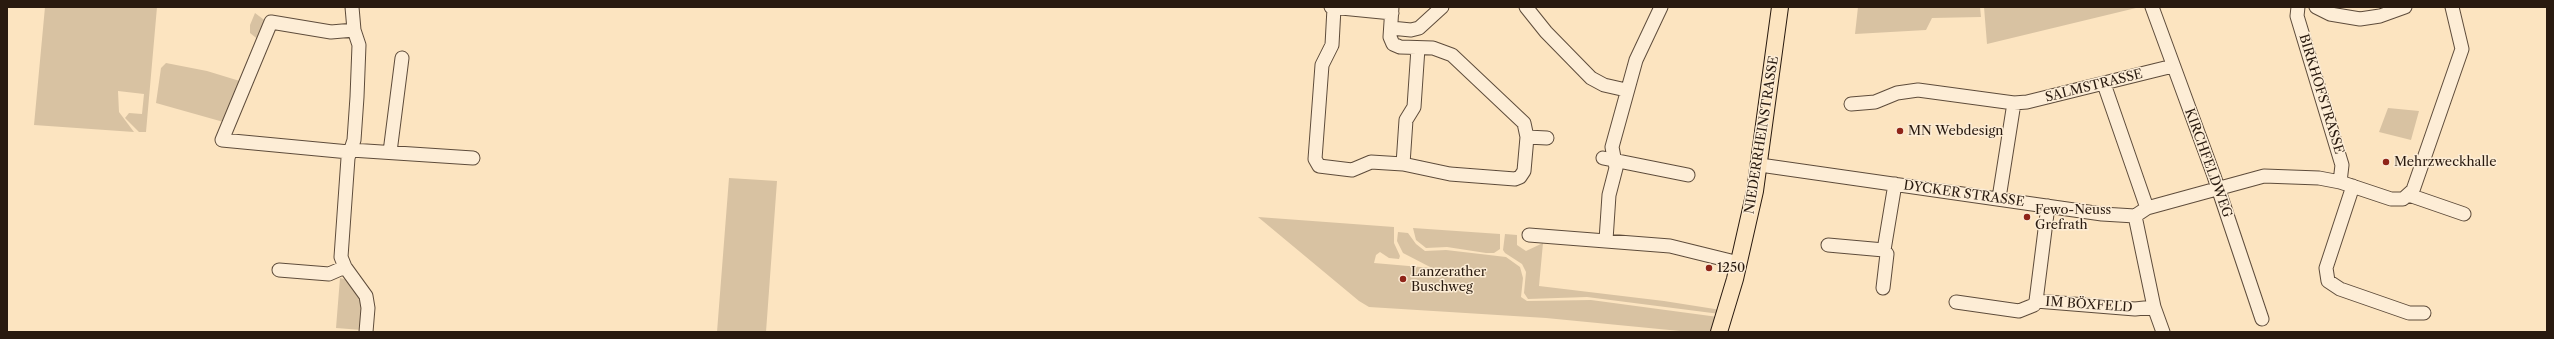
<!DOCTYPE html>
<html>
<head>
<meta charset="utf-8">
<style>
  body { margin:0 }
  #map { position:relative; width:2554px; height:339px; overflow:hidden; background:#fce4c0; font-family:"Libre Caslon Text",serif }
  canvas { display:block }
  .frame { position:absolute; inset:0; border:8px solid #291a0f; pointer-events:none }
</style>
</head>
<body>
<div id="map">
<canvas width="2554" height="339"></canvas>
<div class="frame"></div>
</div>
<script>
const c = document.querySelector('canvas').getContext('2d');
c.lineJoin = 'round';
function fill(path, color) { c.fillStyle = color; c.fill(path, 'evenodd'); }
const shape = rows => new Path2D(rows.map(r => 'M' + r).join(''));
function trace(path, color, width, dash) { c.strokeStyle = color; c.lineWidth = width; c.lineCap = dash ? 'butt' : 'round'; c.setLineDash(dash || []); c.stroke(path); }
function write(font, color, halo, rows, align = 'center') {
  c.font = font + ' "Libre Caslon Text",serif'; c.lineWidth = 3; c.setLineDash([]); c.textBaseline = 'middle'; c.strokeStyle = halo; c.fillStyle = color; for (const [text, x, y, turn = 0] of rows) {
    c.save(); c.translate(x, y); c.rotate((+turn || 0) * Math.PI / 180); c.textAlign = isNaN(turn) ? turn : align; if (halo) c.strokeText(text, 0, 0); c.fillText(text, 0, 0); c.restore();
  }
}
fill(shape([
  [45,7,157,7,146,132,139,132,125,118,129,113,142,114,144,94,118,91,119,112,134,132,34,125],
  [1858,7,1980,7,1981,17,1932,18,1926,30,1855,34],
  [1984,7,2135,7,2136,8,1987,44],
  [255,13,267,22,260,41,250,33,250,25],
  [166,63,207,71,243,82,227,123,156,103,161,68],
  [2388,108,2419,111,2411,140,2379,132],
  [729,178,777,181,766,332,717,332],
  [1258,217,1394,227,1394,243,1400,256,1399,259,1389,258,1380,252,1376,255,1374,263,1432,268,1403,253,1397,241,1398,232,1408,233,1416,244,1425,251,1446,250,1506,257,1520,267,1523,278,1521,297,1527,301,1591,300,1718,317,1714,332,1690,332,1546,318,1369,307,1359,301],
  [1413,228,1500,234,1500,249,1494,253,1486,253,1447,247,1426,248,1416,240],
  [1505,234,1517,235,1517,245,1526,251,1543,243,1539,286,1664,301,1721,310,1720,314,1587,297,1528,299,1524,293,1526,272,1522,264,1505,253,1503,250],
  [340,278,348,280,363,295,362,330,336,328]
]), '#d8c2a2');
const minor = shape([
  [352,7,354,30,359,45,357,97,354,140,348,158,341,257,345,267,366,296,368,308,366,332],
  [1331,7,1392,13],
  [1392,7,1390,37,1393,44,1400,47,1433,48,1452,55,1524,123,1527,137,1547,138],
  [1526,7,1546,32,1591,78,1604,85,1626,90],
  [2152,7,2214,176,2262,319],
  [2298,7,2297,16,2342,165,2340,182],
  [2316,7,2330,14,2360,19,2380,16,2405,7],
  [1334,8,1332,45,1322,65,1315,159,1319,166,1352,170,1371,162,1403,164,1450,174,1515,179,1520,177,1524,171,1527,137],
  [1391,28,1411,30,1419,28,1442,7],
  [2104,84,2147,208],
  [1851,104,1875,102,1897,93,1918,90,2014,103,2027,102,2173,66],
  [351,150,473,158],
  [349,152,222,140,271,22,331,32,354,30],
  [390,152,402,58],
  [1603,158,1688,175],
  [1403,164,1406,120,1414,107,1418,48],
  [1760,165,2102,214,2135,216,2147,208,2264,176,2319,178,2340,182,2391,199,2403,199,2413,190,2462,49,2452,7],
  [2353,186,2326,268,2328,281,2340,289,2409,313,2424,313],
  [2409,195,2464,214],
  [1999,198,2014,103],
  [2135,216,2154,307,2163,332],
  [1529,235,1670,246,1739,263],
  [1606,240,1609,195,1616,168,1612,147,1636,60,1661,7],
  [1828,245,1884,250],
  [279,270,329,274,345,267],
  [1883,288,1887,254,1884,250,1895,184],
  [2036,301,2048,206],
  [1956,302,2019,311,2034,305,2036,301,2135,309,2154,307]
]);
const major = shape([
  [1719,332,1735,279,1755,191,1780,7]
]);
trace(minor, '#5e4c3b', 15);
trace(major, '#291a0f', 18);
trace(minor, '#fdedd6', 13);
trace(major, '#fce4c0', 16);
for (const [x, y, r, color] of [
  [1900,131,4,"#8f2418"],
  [2386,162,4,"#8f2418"],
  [2027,217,4,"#8f2418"],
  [1709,268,4,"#8f2418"],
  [1403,279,4,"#8f2418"]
]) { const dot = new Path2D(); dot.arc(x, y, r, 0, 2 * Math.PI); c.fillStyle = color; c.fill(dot); trace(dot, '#fdedd6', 1.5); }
write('13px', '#291a0f', '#fdedd6', [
  ["SALMSTRASSE",2094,86,-14],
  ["BIRKHOFSTRASSE",2321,94,73],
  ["NIEDERRHEINSTRASSE",1762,135,-81],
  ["KIRCHFELDWEG",2208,163,70],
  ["DYCKER STRASSE",1964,194,8],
  ["IM BÖXFELD",2089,305,4]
]);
write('13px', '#291a0f', '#fdedd6', [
  ["MN Webdesign",1908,131],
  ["Mehrzweckhalle",2394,162],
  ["Fewo-Neuss",2035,210],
  ["Grefrath",2035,225],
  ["1250",1717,268],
  ["Lanzerather",1411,272],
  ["Buschweg",1411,287]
], 'left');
</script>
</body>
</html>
